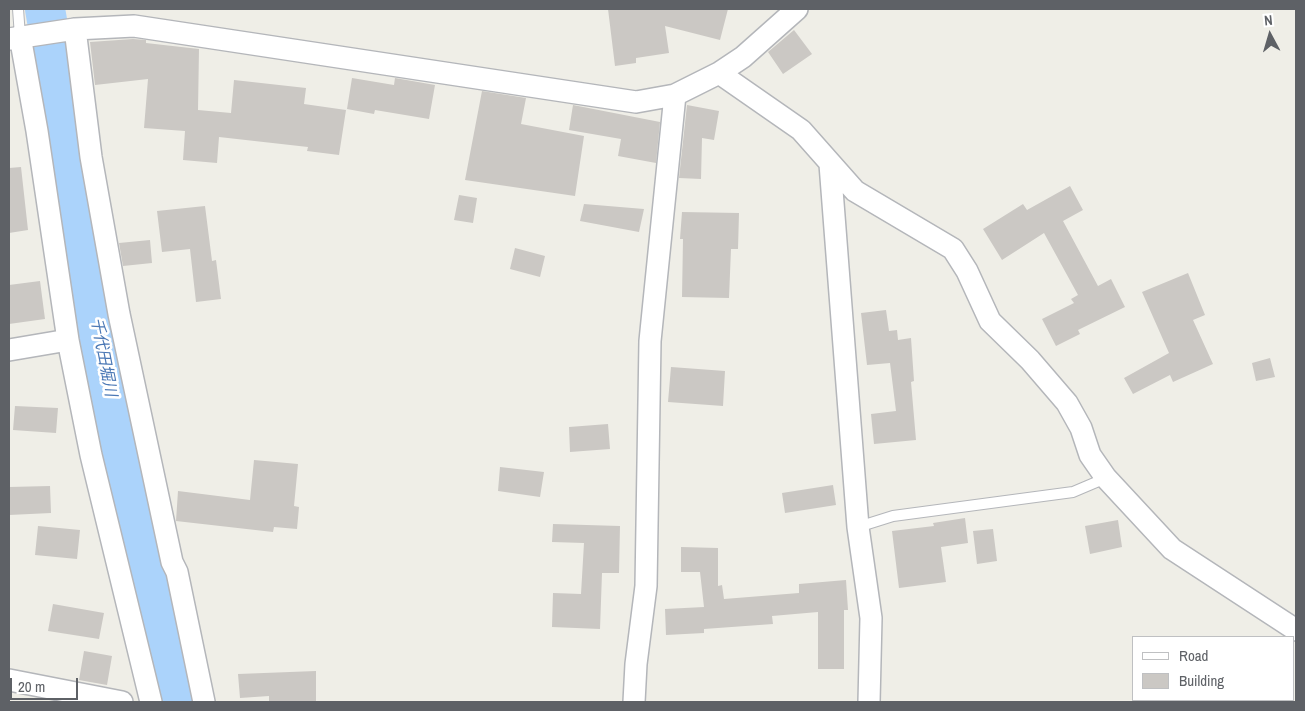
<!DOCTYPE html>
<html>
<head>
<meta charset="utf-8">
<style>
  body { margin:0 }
  #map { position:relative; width:1305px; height:711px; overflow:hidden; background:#efeee7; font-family:"Archivo Narrow",sans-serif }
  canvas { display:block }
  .frame { position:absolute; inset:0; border:10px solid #5e6166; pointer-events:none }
  .legend { position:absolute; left:1132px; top:636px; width:162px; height:65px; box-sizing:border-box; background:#fff; border:1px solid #bfc0c2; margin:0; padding:6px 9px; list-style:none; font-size:15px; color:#5e6166 }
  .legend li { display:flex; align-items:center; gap:10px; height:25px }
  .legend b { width:25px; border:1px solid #bfc0c2 }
  .north { position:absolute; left:1245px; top:10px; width:50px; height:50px; -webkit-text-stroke:4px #fff; paint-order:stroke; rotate:354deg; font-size:14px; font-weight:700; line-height:20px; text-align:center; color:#5e6166 }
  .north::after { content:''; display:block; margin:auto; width:18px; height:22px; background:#5e6166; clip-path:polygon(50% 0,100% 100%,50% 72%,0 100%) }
  .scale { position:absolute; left:10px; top:678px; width:68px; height:22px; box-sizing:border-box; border:2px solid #5e6166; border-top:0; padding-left:6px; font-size:15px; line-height:18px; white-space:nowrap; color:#5e6166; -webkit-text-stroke:4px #fff; paint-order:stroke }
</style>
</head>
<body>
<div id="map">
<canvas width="1305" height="711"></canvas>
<div class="frame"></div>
<ul class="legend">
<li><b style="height:6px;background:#fff"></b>Road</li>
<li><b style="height:14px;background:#cbc8c4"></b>Building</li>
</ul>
<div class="north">N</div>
<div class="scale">20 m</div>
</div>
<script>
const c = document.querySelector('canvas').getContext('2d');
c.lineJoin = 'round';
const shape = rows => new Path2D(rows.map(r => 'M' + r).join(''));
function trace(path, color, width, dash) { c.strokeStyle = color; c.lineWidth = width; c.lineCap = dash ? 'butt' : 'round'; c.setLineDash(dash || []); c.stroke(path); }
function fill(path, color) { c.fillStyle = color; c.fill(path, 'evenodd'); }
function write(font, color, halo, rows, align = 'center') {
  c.font = font + ' "Archivo Narrow","Noto Sans JP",sans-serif'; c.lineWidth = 5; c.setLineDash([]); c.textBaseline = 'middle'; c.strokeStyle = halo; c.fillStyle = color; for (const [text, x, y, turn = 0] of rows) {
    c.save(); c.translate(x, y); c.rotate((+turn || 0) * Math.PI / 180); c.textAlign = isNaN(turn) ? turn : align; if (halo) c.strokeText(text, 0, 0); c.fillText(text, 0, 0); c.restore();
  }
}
trace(shape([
  [45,9,72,164,84,259,128,489,179,702]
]), '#abd3fb', 40);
fill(shape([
  [608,9,728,9,720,40,665,26,669,53,636,58,636,63,615,66],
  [794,30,812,54,783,74,768,52],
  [133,39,146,40,146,43,199,49,198,110,231,113,234,80,306,88,304,104,346,110,339,155,307,151,308,147,219,137,217,163,183,160,185,131,144,128,148,79,95,85,90,42],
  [352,78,394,85,395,78,435,85,429,119,375,110,374,114,347,109],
  [482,91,526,98,521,124,584,136,575,196,465,180],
  [573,105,660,122,656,163,618,156,621,139,569,130],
  [687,105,719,111,714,140,702,138,701,179,679,178],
  [21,167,28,230,9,233,9,168],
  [1070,186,1083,210,1063,221,1098,286,1111,279,1125,307,1078,330,1080,334,1056,346,1042,319,1074,303,1071,299,1078,295,1044,233,1002,260,983,229,1023,204,1027,210],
  [459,195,477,198,473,223,454,220],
  [584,204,644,209,639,232,580,221],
  [205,206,212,261,216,260,221,299,196,302,190,249,162,252,157,211],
  [682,212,739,213,738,249,731,249,729,298,682,297,683,239,680,239],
  [150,240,152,263,123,266,119,243],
  [515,248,545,256,540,277,510,269],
  [1188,273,1205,315,1193,320,1213,364,1173,382,1170,375,1133,394,1124,378,1169,353,1142,292],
  [40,281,45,319,9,324,9,285],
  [886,310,889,331,897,330,898,340,911,338,914,381,911,382,916,440,874,444,871,414,896,411,890,363,867,365,861,313],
  [1270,358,1275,377,1256,381,1252,363],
  [671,367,725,371,723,406,668,402],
  [15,406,58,408,56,433,13,430],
  [608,424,610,449,570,452,569,427],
  [254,460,298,464,294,506,299,507,297,529,274,527,273,532,176,521,178,491,250,500],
  [500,467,544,472,540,497,498,491],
  [833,485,836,505,785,513,782,493],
  [50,486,51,513,9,515,9,487],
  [965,518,968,543,941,547,946,582,899,588,892,531,934,526,933,523],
  [1118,520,1122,547,1090,554,1085,526],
  [553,524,620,526,619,573,602,573,600,629,552,627,553,593,581,594,584,543,552,542],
  [38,526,80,530,77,559,35,555],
  [993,529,997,561,977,564,973,531],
  [681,547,718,548,718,586,722,585,724,599,799,593,799,584,846,580,848,610,844,610,844,669,818,669,818,612,772,616,773,624,704,629,704,633,666,635,665,609,704,607,700,572,681,572],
  [53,604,104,613,99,639,48,631],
  [84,651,112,656,107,685,79,680],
  [316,671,316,702,269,702,269,696,240,698,238,674]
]), '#cbc8c4');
const service = shape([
  [18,9,20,36],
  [858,527,893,516,1073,492,1106,478]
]);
const minor = shape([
  [75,29,91,157,119,314,172,562,177,572,204,702],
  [20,36,37,131,68,340,91,455,151,702],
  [9,39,75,29,134,26,636,102,675,95,719,73,743,57,797,9],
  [719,73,801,130,855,191,953,249,967,271,990,321,1030,360,1067,403,1081,428,1090,455,1106,478,1172,549,1296,630],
  [830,164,858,527,871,618,869,702],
  [9,350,68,340],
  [9,680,122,702],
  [634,702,636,664,646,586,650,341,675,95]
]);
trace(service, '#b4b6ba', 12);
trace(minor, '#b4b6ba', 24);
trace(service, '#fff', 10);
trace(minor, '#fff', 21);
write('italic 16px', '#4b78b5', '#fff', [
  ["千代田堀川",103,357,79]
]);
</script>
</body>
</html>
